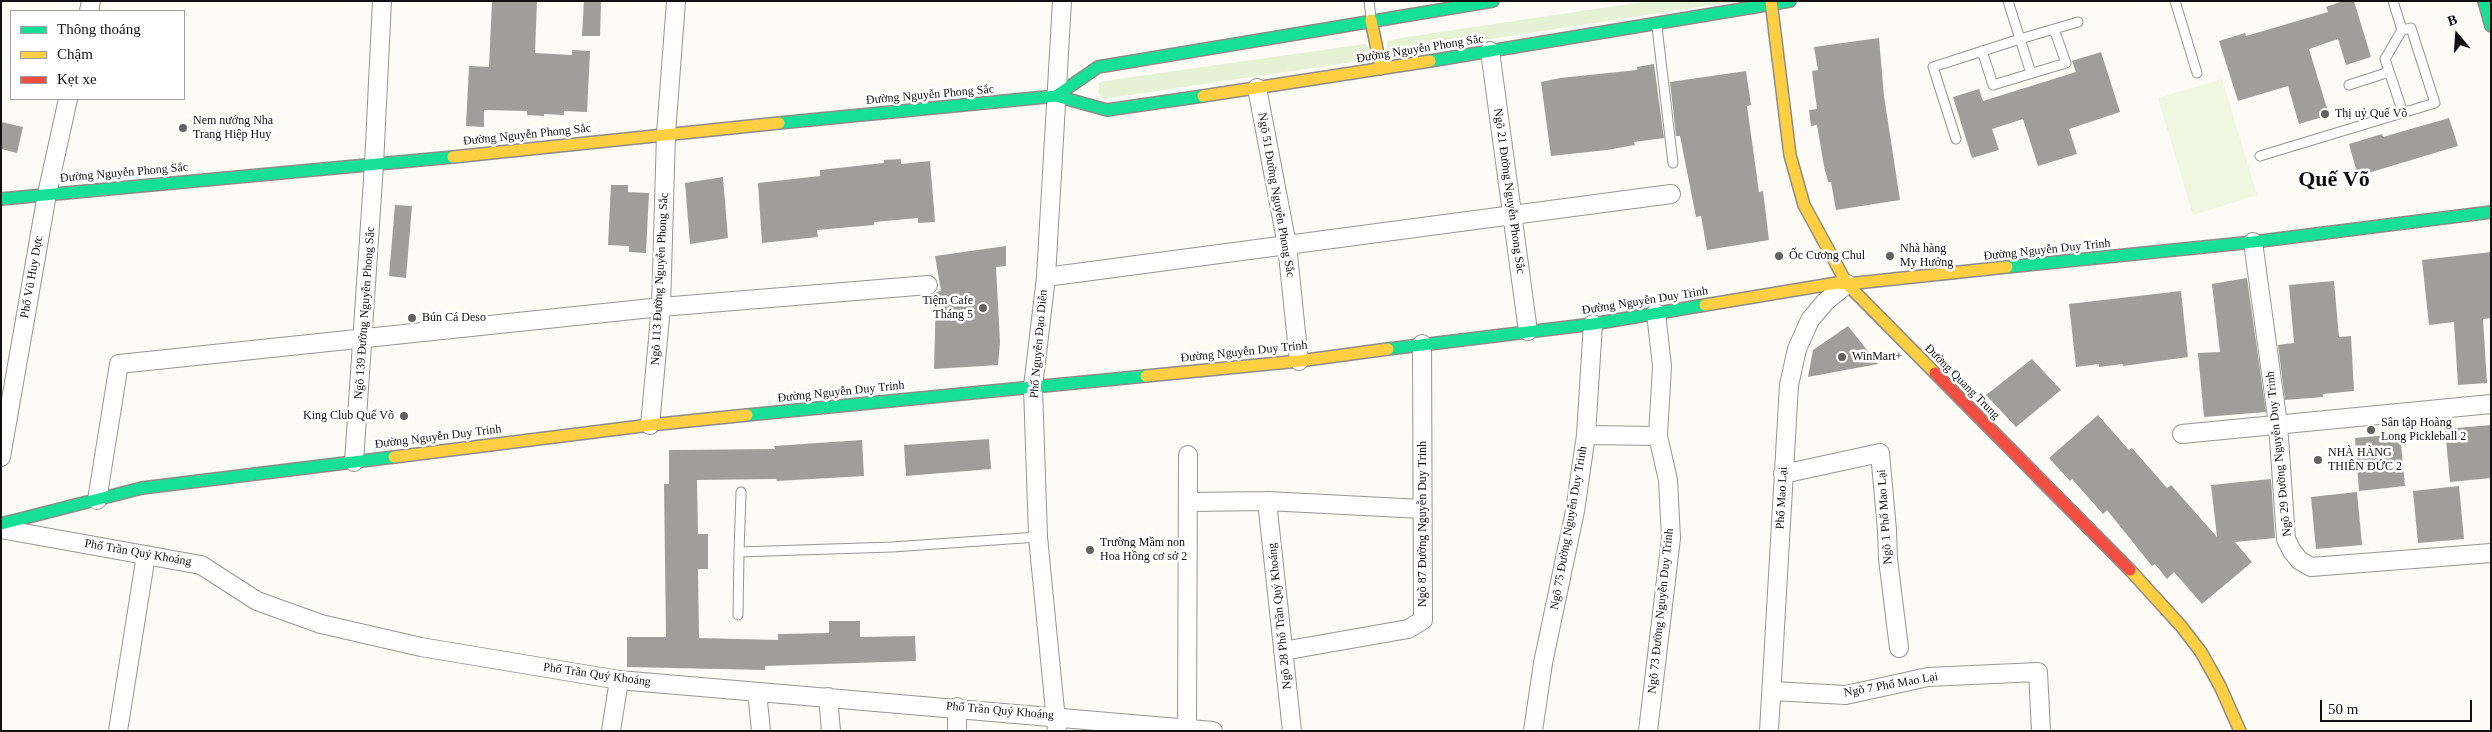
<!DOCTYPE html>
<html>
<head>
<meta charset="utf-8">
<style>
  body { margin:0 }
  #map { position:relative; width:2492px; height:732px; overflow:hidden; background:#fcfbf5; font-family:"Times New Roman",serif }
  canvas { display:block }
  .frame { position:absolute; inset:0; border:2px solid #101010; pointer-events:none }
  .legend { position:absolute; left:10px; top:10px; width:175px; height:90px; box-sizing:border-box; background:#fff; border:1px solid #9f9f9f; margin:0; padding:6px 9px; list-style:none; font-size:15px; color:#101010 }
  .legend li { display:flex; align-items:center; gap:10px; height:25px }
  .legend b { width:25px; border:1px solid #9f9f9f }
  .north { position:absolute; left:2432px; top:10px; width:50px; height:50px; -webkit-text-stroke:4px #fff; paint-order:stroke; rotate:342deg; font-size:14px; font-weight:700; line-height:20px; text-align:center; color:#101010 }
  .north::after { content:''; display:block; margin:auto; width:18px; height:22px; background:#101010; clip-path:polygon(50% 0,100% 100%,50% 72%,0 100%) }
  .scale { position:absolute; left:2320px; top:700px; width:152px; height:22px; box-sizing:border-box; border:2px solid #101010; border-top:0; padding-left:6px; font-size:15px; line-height:18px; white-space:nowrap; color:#101010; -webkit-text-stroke:4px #fff; paint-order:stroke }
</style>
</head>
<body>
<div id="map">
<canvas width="2492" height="732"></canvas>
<div class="frame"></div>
<ul class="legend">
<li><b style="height:6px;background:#16e098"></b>Thông thoáng</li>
<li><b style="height:6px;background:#ffcf43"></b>Chậm</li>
<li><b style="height:6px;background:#f24e42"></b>Kẹt xe</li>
</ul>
<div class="north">B</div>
<div class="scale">50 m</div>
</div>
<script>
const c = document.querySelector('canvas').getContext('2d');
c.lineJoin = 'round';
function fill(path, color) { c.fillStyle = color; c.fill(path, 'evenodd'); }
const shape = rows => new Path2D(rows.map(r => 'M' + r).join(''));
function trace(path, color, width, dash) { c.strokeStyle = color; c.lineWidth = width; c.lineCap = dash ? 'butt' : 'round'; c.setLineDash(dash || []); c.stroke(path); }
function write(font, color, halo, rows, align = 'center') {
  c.font = font + ' "Times New Roman",serif'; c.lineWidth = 5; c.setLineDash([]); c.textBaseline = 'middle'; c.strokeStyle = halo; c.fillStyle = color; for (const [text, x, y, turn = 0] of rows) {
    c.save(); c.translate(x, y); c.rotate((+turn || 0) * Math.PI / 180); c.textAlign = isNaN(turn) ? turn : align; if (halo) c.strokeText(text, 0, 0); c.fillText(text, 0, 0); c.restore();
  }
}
fill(shape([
  [1649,1,1737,1,1387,55,1387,41,1400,38],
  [1365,44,1370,48,1366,60,1103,99,1098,92,1099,83,1104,81]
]), '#e7f2d5');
fill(shape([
  [2222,79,2257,195,2193,215,2158,98]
]), '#f0f6df');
fill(shape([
  [492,1,537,1,535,53,572,55,572,50,590,51,587,112,564,111,564,115,544,114,544,116,527,115,527,111,484,110,484,127,466,126,469,66,489,67],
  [584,1,601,1,600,36,582,36],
  [2343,1,2354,1,2371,57,2346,65,2338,39,2309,49,2329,115,2299,124,2288,86,2238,101,2219,41,2245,33,2246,36,2328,12,2326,7],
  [1879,38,1884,96,1900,200,1836,210,1831,182,1828,182,1824,166,1817,125,1811,126,1809,110,1817,109,1812,71,1818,70,1814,47],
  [2101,52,2120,112,2069,129,2077,154,2038,166,2023,119,1992,129,1999,150,1972,158,1953,97,1979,89,1983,101,2076,72,2072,61],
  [1654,64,1664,138,1634,142,1635,145,1607,150,1551,156,1541,82,1560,78,1637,70,1637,67],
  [1746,71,1751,105,1747,106,1759,192,1763,191,1769,240,1707,250,1701,216,1696,217,1680,136,1676,136,1670,82],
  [2449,118,2458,146,2358,176,2349,144,2382,134,2383,137],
  [1,122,23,127,17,153,1,149],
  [901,159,901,164,930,161,935,222,918,223,918,218,874,222,874,225,817,230,818,237,762,243,758,183,820,176,820,170,884,163,884,160],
  [723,177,728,238,690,244,685,183],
  [611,185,628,185,628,192,649,193,646,253,629,252,629,246,608,245],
  [395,205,412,206,406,278,389,276],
  [1006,246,1006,266,996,267,1000,342,998,365,934,369,936,292,941,291,935,256],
  [2491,252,2491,318,2483,319,2487,383,2458,385,2454,322,2429,325,2422,260],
  [2247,278,2266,412,2204,417,2198,353,2220,352,2212,284],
  [2334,281,2339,337,2351,336,2354,391,2323,394,2323,397,2285,400,2278,345,2294,343,2289,285],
  [2181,291,2188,357,2123,366,2123,364,2099,367,2099,364,2076,367,2069,304],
  [1848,326,1878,364,1808,377,1813,350],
  [2032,359,2061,390,2016,427,1986,395],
  [2098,415,2129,450,2132,448,2167,488,2171,485,2217,537,2211,485,2271,479,2275,538,2235,542,2252,562,2202,604,2174,572,2167,579,2155,564,2152,566,2107,510,2103,514,2072,479,2070,481,2049,458],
  [2491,425,2491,478,2450,482,2445,429],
  [2400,434,2405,486,2359,491,2355,438],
  [989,439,991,469,906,476,904,445],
  [862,440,864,476,777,481,776,479,697,480,698,534,708,534,708,569,698,569,699,638,778,640,778,634,829,633,829,621,860,621,860,637,915,636,916,661,765,666,765,670,627,667,627,637,666,637,664,484,669,484,669,450,775,449,774,446],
  [2459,486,2464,539,2418,543,2413,491],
  [2357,492,2362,545,2316,549,2311,497]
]), '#a09e9a');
const lane = shape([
  [1369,1,1371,18],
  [2175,1,2197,73],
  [1657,27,1673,163],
  [2402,30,2385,59,2403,113],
  [1982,51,1993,85,2066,63,2054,29],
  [2031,73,2020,39,2078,22],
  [2349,85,2389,72],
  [1956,139,1933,67,2020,39,2008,1],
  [2260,156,2435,103,2411,28,2402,30,2393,1],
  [739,552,741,492],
  [738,615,739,552,892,547,1038,537]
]);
const street = shape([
  [89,11,91,1],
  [1490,51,1528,331],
  [1257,88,1287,245,1299,361],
  [2253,242,2278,424,2286,539,2292,551,2299,560,2311,567,2491,553],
  [1046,277,1671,194],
  [650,425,661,307,666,134,676,1],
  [2182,434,2491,404],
  [1586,435,1658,436],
  [1,457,47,194,68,99],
  [354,462,374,165,382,1],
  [1783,474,1880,453,1887,530,1888,559,1899,648],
  [97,500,119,364,661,307,928,285],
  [1267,501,1292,731],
  [1189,502,1267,501,1422,509],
  [1,529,201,565,257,601,321,624,421,647,619,680,1213,731],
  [1283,651,1408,629,1423,620,1422,344],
  [1773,691,1846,695,1928,677,2038,672,2041,731],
  [757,692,761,731],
  [828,697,831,731],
  [957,707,957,731],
  [1187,728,1188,455],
  [118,731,146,555],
  [611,731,619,680],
  [1057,731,1038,537,1033,387,1046,277,1062,1],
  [1533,731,1543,663,1575,511,1586,435,1593,324],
  [1648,731,1671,538,1668,480,1658,436,1662,366,1656,313],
  [1769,731,1789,385,1797,349,1810,320,1825,302,1847,284]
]);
const fast = shape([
  [2484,1,2491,26],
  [1430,61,1790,1],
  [1056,96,1098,67,1493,1],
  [779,123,1056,96,1107,110,1203,96],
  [1,199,453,157],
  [2007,267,2253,242,2491,212],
  [1388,349,1593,324,1705,305],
  [747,415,1146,376],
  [1,524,142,488,394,457]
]);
const slow = shape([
  [1771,1,1790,155,1804,205,1847,284,1935,373],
  [1371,20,1381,69],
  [1203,96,1430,61],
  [453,157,779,123],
  [1705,305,1837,283,1847,284,2007,267],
  [1146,376,1299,361,1388,349],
  [394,457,650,425,747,415],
  [2130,570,2181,626,2201,652,2220,686,2240,731]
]);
const jam = shape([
  [1935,373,2130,570]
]);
trace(lane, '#969693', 11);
trace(street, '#969693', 20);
trace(fast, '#8d8c8a', 14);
trace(slow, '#8d8c8a', 14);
trace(jam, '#8d8c8a', 14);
trace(lane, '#fffefe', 9);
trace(street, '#fffefe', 18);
trace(fast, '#16e098', 11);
trace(slow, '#ffcf43', 11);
trace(jam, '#f24e42', 11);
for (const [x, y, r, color] of [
  [2325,114,5,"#636260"],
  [183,128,5,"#636260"],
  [1779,256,5,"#636260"],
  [1890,256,5,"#636260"],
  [983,308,5,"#636260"],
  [412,318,5,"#636260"],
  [1842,357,5,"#636260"],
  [404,416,5,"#636260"],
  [2371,430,5,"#636260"],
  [2318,460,5,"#636260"],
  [1090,550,5,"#636260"]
]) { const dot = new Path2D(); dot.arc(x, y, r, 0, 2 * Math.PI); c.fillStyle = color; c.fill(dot); trace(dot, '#fff', 2); }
write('12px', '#101010', '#fff', [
  ["Đường Nguyễn Phong Sắc",1420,49,-9],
  ["Đường Nguyễn Phong Sắc",930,95,-5],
  ["Đường Nguyễn Phong Sắc",527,135,-6],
  ["Đường Nguyễn Phong Sắc",124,173,-5],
  ["Ngõ 21 Đường Nguyễn Phong Sắc",1509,191,82],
  ["Ngõ 51 Đường Nguyễn Phong Sắc",1276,195,80],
  ["Đường Nguyễn Duy Trinh",2047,250,-6],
  ["Phố Vũ Huy Dực",32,277,-80],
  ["Ngõ 113 Đường Nguyễn Phong Sắc",660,279,-87],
  ["Đường Nguyễn Duy Trinh",1645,301,-9],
  ["Ngõ 139 Đường Nguyễn Phong Sắc",365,313,-86],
  ["Phố Nguyễn Đạo Diễn",1039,344,-85],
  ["Đường Nguyễn Duy Trinh",1244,352,-6],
  ["Đường Quang Trung",1962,382,45],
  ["Đường Nguyễn Duy Trinh",841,392,-6],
  ["Đường Nguyễn Duy Trinh",438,437,-7],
  ["Ngõ 29 Đường Nguyễn Duy Trinh",2279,454,-96],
  ["Phố Mao Lại",1782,498,-87],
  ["Ngõ 1 Phố Mao Lại",1885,517,-94],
  ["Ngõ 87 Đường Nguyễn Duy Trinh",1423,524,-90],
  ["Ngõ 75 Đường Nguyễn Duy Trinh",1569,528,-80],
  ["Phố Trần Quý Khoáng",138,553,10],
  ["Ngõ 73 Đường Nguyễn Duy Trinh",1661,611,-84],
  ["Ngõ 28 Phố Trần Quý Khoáng",1280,616,-96],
  ["Phố Trần Quý Khoáng",597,675,8],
  ["Ngõ 7 Phố Mao Lại",1891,685,-10],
  ["Phố Trần Quý Khoáng",1000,711,5]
]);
write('12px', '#101010', '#fff', [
  ["Thị uỷ Quế Võ",2335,114],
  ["Nem nướng Nha",193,121],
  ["Trang Hiệp Huy",193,135],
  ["Nhà hàng",1900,249],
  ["My Hưởng",1900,263],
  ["Ốc Cương Chul",1789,256],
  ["Tiệm Cafe",973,301,"right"],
  ["Tháng 5",973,315,"right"],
  ["Bún Cá Deso",422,318],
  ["WinMart+",1852,357],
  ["King Club Quế Võ",394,416,"right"],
  ["Sân tập Hoàng",2381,423],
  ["Long Pickleball 2",2381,437],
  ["NHÀ HÀNG",2328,453],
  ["THIÊN ĐỨC 2",2328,467],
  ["Trường Mầm non",1100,543],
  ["Hoa Hồng cơ sở 2",1100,557]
], 'left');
write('bold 22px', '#101010', '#fff', [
  ["Quế Võ",2334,180]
]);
</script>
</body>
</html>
